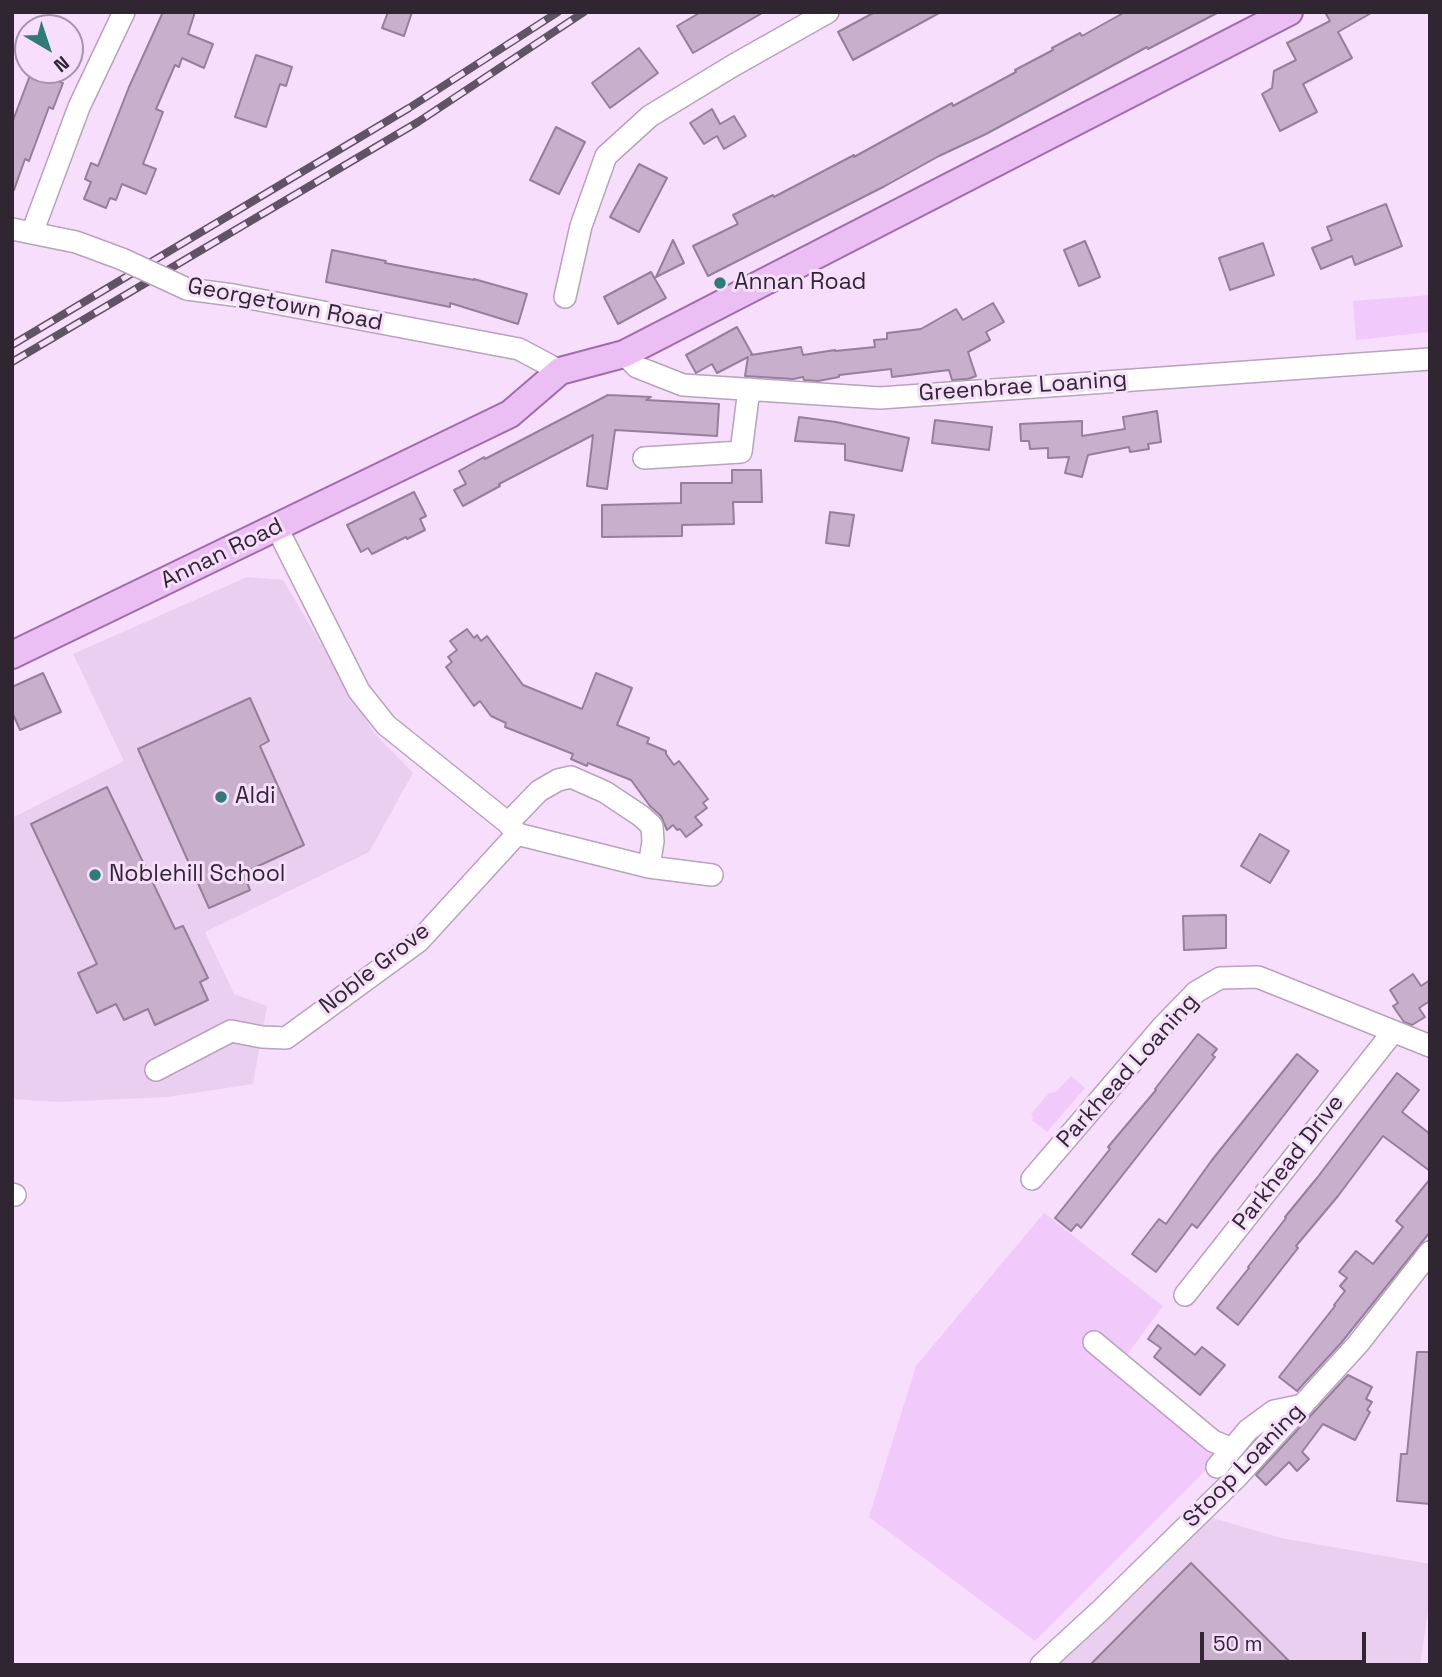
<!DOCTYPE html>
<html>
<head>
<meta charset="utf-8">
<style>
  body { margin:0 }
  #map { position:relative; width:1442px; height:1677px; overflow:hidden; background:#f6defc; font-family:"Space Grotesk",sans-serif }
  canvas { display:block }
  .frame { position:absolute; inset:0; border:14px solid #2f2631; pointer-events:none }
  .north { position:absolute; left:14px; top:14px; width:70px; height:70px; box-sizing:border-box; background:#f6defc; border:2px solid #a694ab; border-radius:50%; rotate:141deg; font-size:19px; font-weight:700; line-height:28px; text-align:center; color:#2f2631 }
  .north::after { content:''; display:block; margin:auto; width:24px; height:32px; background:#317a7a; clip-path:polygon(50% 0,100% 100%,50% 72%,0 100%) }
  .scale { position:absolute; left:1200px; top:1632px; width:166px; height:32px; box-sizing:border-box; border:4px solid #2f2631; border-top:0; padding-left:9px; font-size:21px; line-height:24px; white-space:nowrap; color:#2f2631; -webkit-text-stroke:5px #f6defc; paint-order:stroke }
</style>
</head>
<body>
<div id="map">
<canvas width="1442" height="1677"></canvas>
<div class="frame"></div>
<div class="north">N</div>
<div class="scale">50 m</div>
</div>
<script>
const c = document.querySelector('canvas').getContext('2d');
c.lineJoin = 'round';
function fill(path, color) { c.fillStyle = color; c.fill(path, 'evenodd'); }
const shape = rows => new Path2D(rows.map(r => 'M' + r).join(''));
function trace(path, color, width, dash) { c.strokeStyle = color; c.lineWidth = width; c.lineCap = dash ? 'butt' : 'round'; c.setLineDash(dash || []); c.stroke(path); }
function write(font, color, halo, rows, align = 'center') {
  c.font = font + ' "Space Grotesk",sans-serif'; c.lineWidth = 6; c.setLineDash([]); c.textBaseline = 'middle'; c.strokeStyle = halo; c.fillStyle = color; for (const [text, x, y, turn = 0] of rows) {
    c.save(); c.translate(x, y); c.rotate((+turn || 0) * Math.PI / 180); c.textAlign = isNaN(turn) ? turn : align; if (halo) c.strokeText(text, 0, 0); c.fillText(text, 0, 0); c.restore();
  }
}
fill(shape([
  [247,577,283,580,374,733,413,773,369,852,205,932,234,994,267,1006,253,1084,167,1097,57,1102,12,1099,12,818,124,761,73,654],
  [1206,1516,1281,1538,1430,1564,1430,1598,1420,1665,1055,1665]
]), '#ebcff1');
fill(shape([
  [1430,295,1430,332,1356,340,1353,301],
  [1071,1076,1085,1088,1047,1132,1032,1120,1033,1117,1031,1114,1049,1093,1056,1092],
  [1044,1213,1163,1306,1121,1363,1231,1445,1035,1641,869,1517,916,1366]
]), '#f2c9fb');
const building = shape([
  [163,12,195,12,188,34,213,44,204,68,182,58,179,67,175,65,156,109,163,112,143,164,156,169,146,194,122,184,116,200,110,198,106,208,84,199,91,182,85,179,91,163,98,166,129,87,163,12],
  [388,12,412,12,404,36,382,28,388,12],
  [701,12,764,12,693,53,677,26,701,12],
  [875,12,941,12,853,60,838,32,875,12],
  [1125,12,1219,12,1148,49,1147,47,986,134,939,156,885,186,708,276,693,246,738,224,733,215,773,195,774,197,854,155,854,157,952,103,953,106,1016,72,1015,70,1053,50,1052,48,1080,33,1082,36,1125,12],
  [1325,12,1373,12,1338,32,1352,58,1303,84,1317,112,1280,131,1262,94,1272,88,1274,71,1296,60,1287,43,1330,21,1325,12],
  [639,48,658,73,610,108,592,83,639,48],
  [256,55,292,67,286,86,280,84,266,127,235,117,256,55],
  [32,70,64,70,60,82,63,83,53,109,49,107,29,161,25,159,14,190,12,190,12,123,32,70],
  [712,109,720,124,734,116,746,136,724,149,717,136,704,144,690,123,712,109],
  [556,127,585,142,559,194,530,180,556,127],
  [639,164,667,178,639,232,610,217,639,164],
  [1386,204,1402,246,1355,265,1352,256,1321,269,1312,248,1332,240,1327,227,1386,204],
  [673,240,684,263,656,277,673,240],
  [1085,241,1100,277,1079,286,1064,250,1085,241],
  [1263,243,1274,275,1230,290,1219,258,1263,243],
  [332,250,386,261,385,263,474,280,474,279,527,294,518,324,450,303,450,307,326,282,332,250],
  [651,272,666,298,618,324,604,297,651,272],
  [993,303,1004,322,986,332,990,340,968,352,976,376,968,379,952,380,949,370,892,377,891,369,839,375,839,377,818,381,804,380,803,377,793,379,745,376,748,357,717,373,712,364,696,373,686,355,737,327,752,354,751,355,801,347,803,355,835,350,835,351,875,347,874,340,887,339,887,333,921,329,956,309,963,320,993,303],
  [608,395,651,397,646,400,719,404,717,436,615,430,607,489,587,486,593,435,499,484,500,486,463,506,454,490,466,484,459,471,484,457,485,459,608,395],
  [1157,411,1161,442,1148,444,1149,449,1130,452,1129,447,1088,455,1082,477,1065,473,1069,457,1048,458,1048,448,1030,449,1029,441,1021,441,1020,424,1082,421,1082,436,1125,429,1123,417,1157,411],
  [799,417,836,422,909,438,902,471,845,460,845,444,795,441,799,417],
  [935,420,992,427,989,450,932,443,935,420],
  [732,470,761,470,762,502,733,502,734,524,682,525,682,536,602,537,602,505,681,503,681,483,732,483,732,470],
  [414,492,426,516,420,519,425,530,407,539,406,537,372,554,368,548,361,552,347,525,414,492],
  [830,512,854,515,849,546,826,543,830,512],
  [467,629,474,638,477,635,481,641,487,636,523,685,582,709,596,673,632,688,617,725,649,738,647,743,666,751,666,754,674,765,679,761,708,799,703,803,707,808,695,817,702,825,686,837,680,829,677,830,673,825,667,830,661,816,650,806,631,780,588,763,587,766,571,759,573,754,505,727,506,723,491,716,480,701,474,706,446,667,452,662,448,657,457,650,450,641,467,629],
  [43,673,61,712,20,730,12,712,12,687,43,673],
  [250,698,269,741,260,746,304,845,243,873,250,890,209,908,138,749,250,698],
  [107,787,175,929,183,926,208,978,200,982,208,1000,155,1025,148,1009,124,1020,116,1004,97,1013,78,973,97,964,31,824,107,787],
  [1260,834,1289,851,1270,883,1241,866,1260,834],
  [1226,915,1226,948,1184,950,1183,916,1226,915],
  [1413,974,1421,986,1430,980,1430,1001,1419,1008,1425,1017,1412,1025,1404,1022,1393,1006,1398,1003,1390,990,1413,974],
  [1198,1034,1217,1049,1212,1055,1215,1057,1081,1228,1077,1224,1071,1231,1055,1218,1110,1149,1108,1147,1156,1090,1155,1089,1198,1034],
  [1297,1054,1318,1071,1197,1228,1192,1224,1156,1272,1132,1254,1159,1219,1166,1224,1212,1160,1297,1054],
  [1397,1073,1419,1090,1402,1112,1430,1134,1430,1171,1383,1136,1338,1196,1296,1246,1298,1248,1238,1325,1217,1308,1249,1268,1248,1267,1286,1218,1285,1217,1317,1178,1397,1073],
  [1430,1179,1430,1232,1341,1343,1297,1391,1279,1377,1335,1306,1334,1305,1345,1291,1340,1286,1347,1278,1339,1272,1356,1251,1373,1264,1403,1227,1396,1221,1430,1179],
  [1158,1325,1195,1355,1202,1347,1225,1365,1200,1395,1154,1357,1161,1348,1148,1339,1158,1325],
  [1417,1352,1430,1352,1430,1504,1397,1501,1401,1454,1407,1454,1417,1352],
  [1348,1375,1372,1387,1366,1399,1372,1402,1367,1410,1370,1412,1355,1440,1323,1424,1302,1452,1309,1459,1297,1471,1289,1462,1266,1485,1256,1475,1348,1375],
  [1191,1563,1293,1665,1090,1665,1191,1563]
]);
fill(building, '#c8b0cc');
trace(building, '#957f9a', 2);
const minor = shape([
  [12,229,76,242,122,259],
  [32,233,79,107,124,12],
  [187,289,233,295,519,349,560,371],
  [565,297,581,226,606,156,650,116,734,65,828,12],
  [624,354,637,367,683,385,880,398,1430,359],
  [644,458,741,452,749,389],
  [277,528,359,691,386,725,508,823,517,834,649,867,712,875],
  [508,823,539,791,558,780,571,777,605,792,641,816,652,826,653,841,649,867],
  [156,1070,231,1031,262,1037,286,1038,419,941,517,834],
  [1032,1179,1163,1026,1196,992,1220,978,1258,977,1430,1046],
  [12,1194,15,1195],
  [1185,1295,1393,1032],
  [1094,1342,1213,1441,1232,1449],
  [1217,1467,1248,1430,1274,1411,1303,1405],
  [1041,1665,1101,1610,1237,1477,1358,1344,1430,1252]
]);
const major = shape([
  [12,655,510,414,560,371,624,354,1289,12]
]);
trace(minor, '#b9a2be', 24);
trace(major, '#a06cab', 30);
trace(minor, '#fff', 21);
trace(major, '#ebbef4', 26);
const rail = shape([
  [12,345,409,108,558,12],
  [12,362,418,122,584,12]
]);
trace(rail, '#605363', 8);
trace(rail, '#f6defc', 5, [16]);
const minorBridge = shape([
  [122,259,187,289]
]);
trace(minorBridge, '#b9a2be', 24, []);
trace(minorBridge, '#fff', 21);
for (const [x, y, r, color] of [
  [720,283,7,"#317a7a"],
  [221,797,7,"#317a7a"],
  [95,875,7,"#317a7a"]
]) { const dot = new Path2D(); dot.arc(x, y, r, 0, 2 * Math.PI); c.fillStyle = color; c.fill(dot); trace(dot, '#f6defc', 2.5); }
write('23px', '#2f2631', '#f6defc', [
  ["Annan Road",734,283],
  ["Aldi",235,797],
  ["Noblehill School",109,875]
], 'left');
write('23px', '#2f2631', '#f6defc', [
  ["Georgetown Road",285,305,11],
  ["Greenbrae Loaning",1023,387,-4],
  ["Annan Road",222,554,-26],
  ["Noble Grove",375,969,-38],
  ["Parkhead Loaning",1128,1071,-48],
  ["Parkhead Drive",1289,1163,-52],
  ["Stoop Loaning",1244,1466,-46]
]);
</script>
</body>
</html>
